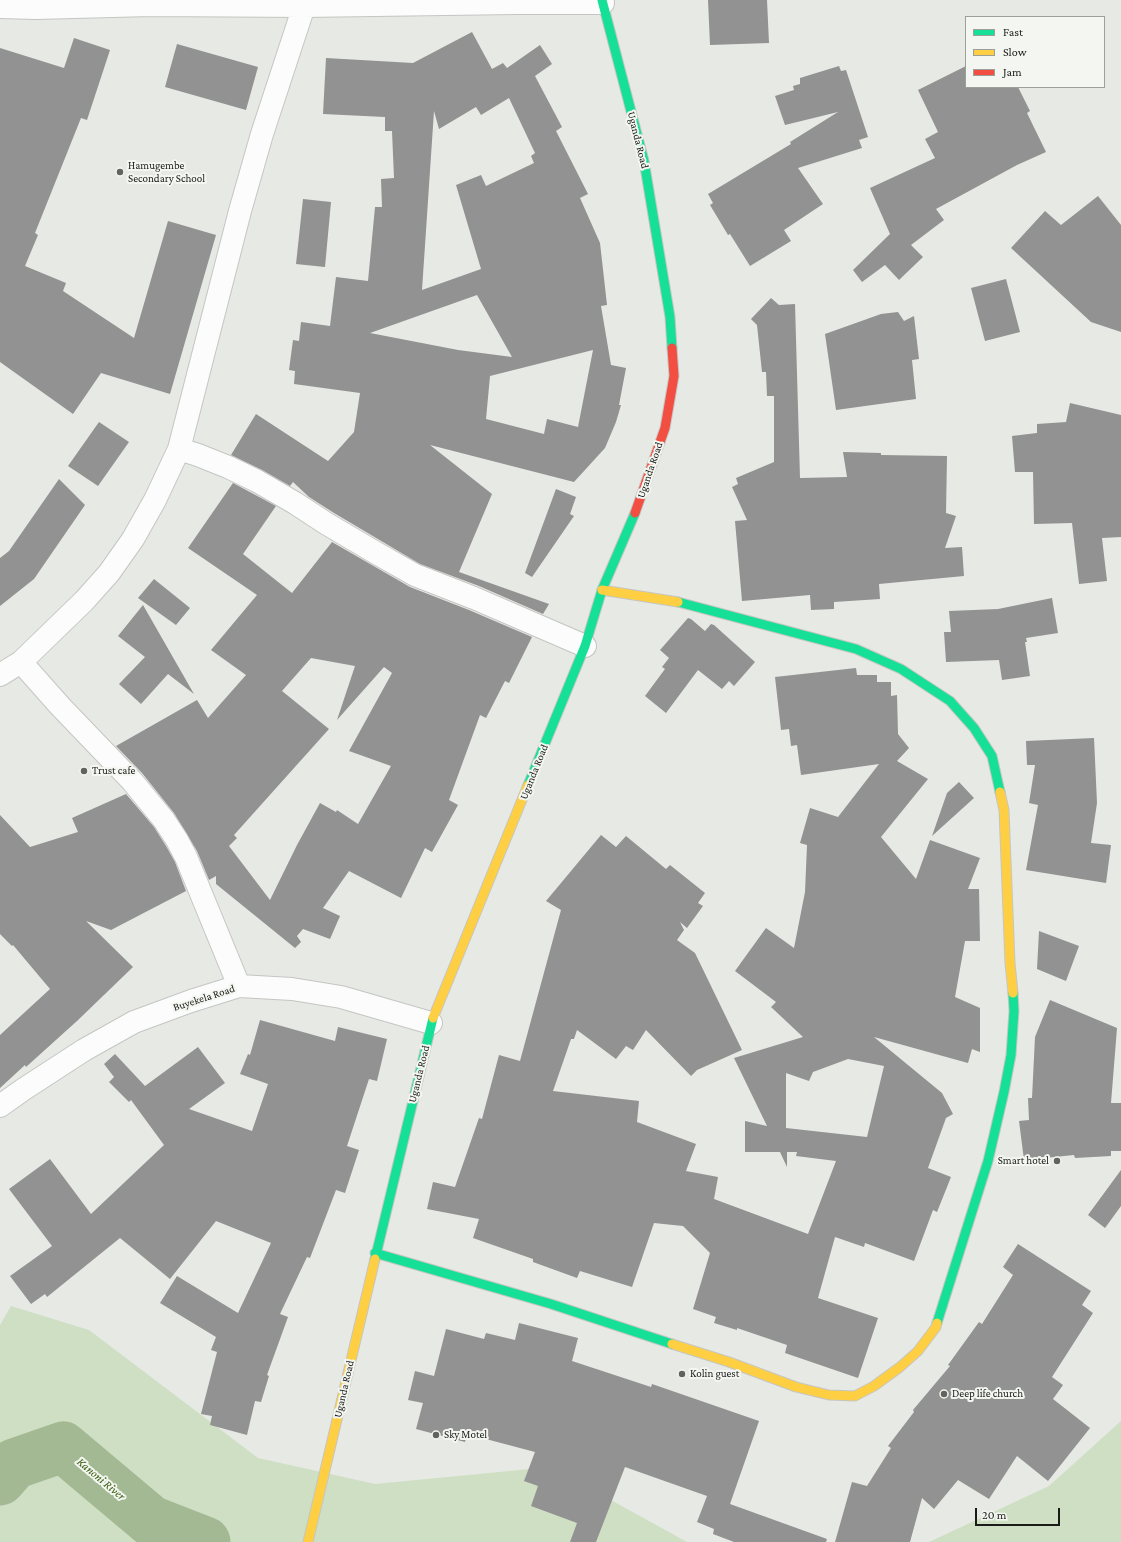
<!DOCTYPE html>
<html>
<head>
<meta charset="utf-8">
<style>
  body { margin:0 }
  #map { position:relative; width:1121px; height:1542px; overflow:hidden; background:#e7e9e5; font-family:"Crimson Pro",serif }
  canvas { display:block }
  .legend { position:absolute; left:965px; top:16px; width:140px; height:72px; box-sizing:border-box; background:#f4f7f1; border:1px solid #9d9f9b; margin:0; padding:5px 7px; list-style:none; font-size:12px; color:#1a1b19 }
  .legend li { display:flex; align-items:center; gap:8px; height:20px }
  .legend b { width:20px; border:1px solid #9d9f9b }
  .scale { position:absolute; left:975px; top:1508px; width:85px; height:18px; box-sizing:border-box; border:2px solid #1a1b19; border-top:0; padding-left:5px; font-size:12px; line-height:14px; white-space:nowrap; color:#1a1b19; -webkit-text-stroke:3px #f4f7f1; paint-order:stroke }
</style>
</head>
<body>
<div id="map">
<canvas width="1121" height="1542"></canvas>
<ul class="legend">
<li><b style="height:5px;background:#16e098"></b>Fast</li>
<li><b style="height:5px;background:#ffcf43"></b>Slow</li>
<li><b style="height:5px;background:#f24e42"></b>Jam</li>
</ul>
<div class="scale">20 m</div>
</div>
<script>
const c = document.querySelector('canvas').getContext('2d');
c.lineJoin = 'round';
function fill(path, color) { c.fillStyle = color; c.fill(path, 'evenodd'); }
const shape = rows => new Path2D(rows.map(r => 'M' + r).join(''));
function trace(path, color, width, dash) { c.strokeStyle = color; c.lineWidth = width; c.lineCap = dash ? 'butt' : 'round'; c.setLineDash(dash || []); c.stroke(path); }
function write(font, color, halo, rows, align = 'center') {
  c.font = font + ' "Crimson Pro",serif'; c.lineWidth = 4; c.setLineDash([]); c.textBaseline = 'middle'; c.strokeStyle = halo; c.fillStyle = color; for (const [text, x, y, turn = 0] of rows) {
    c.save(); c.translate(x, y); c.rotate((+turn || 0) * Math.PI / 180); c.textAlign = isNaN(turn) ? turn : align; if (halo) c.strokeText(text, 0, 0); c.fillText(text, 0, 0); c.restore();
  }
}
fill(shape([
  [11,1306,89,1330,258,1458,375,1484,551,1467,687,1542,0,1542,0,1325],
  [1121,1421,1121,1542,929,1542,1049,1486]
]), '#cfdfc3');
trace(shape([
  [0,1480,14,1464,63,1447,151,1521,205,1542]
]), '#a3b993', 51);
fill(shape([
  [708,0,767,0,769,43,710,45],
  [472,32,492,69,503,63,507,68,540,45,552,64,535,76,562,127,556,131,588,194,580,198,600,243,607,305,601,306,611,365,626,368,619,405,621,405,616,422,605,448,574,482,430,445,492,494,459,572,549,604,543,614,479,586,420,564,334,513,309,497,293,482,290,486,262,470,231,455,256,414,328,461,354,432,360,393,294,384,295,371,289,370,293,340,299,341,301,322,330,326,336,277,368,281,375,207,382,207,381,179,394,178,392,131,385,131,385,117,323,114,326,58,413,63],
  [509,98,535,153,531,156,534,163,486,186,481,175,456,185,481,269,422,290,434,111,439,129,476,107,481,115],
  [477,295,512,357,458,350,370,333],
  [593,350,578,427,547,419,544,434,486,419,490,376],
  [74,38,110,50,87,120,81,118,35,233,38,235,25,266,66,283,63,291,134,338,168,221,216,235,170,394,101,373,73,414,0,362,0,48,64,68],
  [177,44,258,67,246,110,165,87],
  [839,66,841,71,846,70,868,137,859,140,862,148,798,168,823,204,784,230,791,241,750,266,730,234,728,235,710,205,713,203,708,194,791,144,790,142,838,112,785,125,775,96,794,90,793,86,800,84,800,78],
  [966,66,966,87,1018,87,1030,111,1027,113,1046,152,1017,165,936,209,944,220,911,245,923,257,899,280,885,265,862,282,853,270,890,234,870,188,935,158,925,139,938,132,918,90],
  [1098,196,1121,225,1121,332,1091,322,1011,248,1045,211,1061,225],
  [303,199,331,202,325,267,296,264],
  [1006,279,1020,332,985,341,971,288],
  [771,298,779,305,795,304,800,478,847,477,843,452,881,453,881,455,947,456,946,513,956,516,945,548,962,547,964,576,879,584,880,599,834,602,834,609,811,610,810,595,742,601,735,521,747,520,732,487,738,484,736,478,774,462,774,396,767,396,766,372,762,372,757,325,751,319],
  [898,312,904,321,914,316,919,359,912,360,916,399,836,410,825,334,881,314],
  [1070,403,1121,415,1121,537,1102,538,1107,581,1079,584,1072,523,1034,524,1033,472,1015,472,1012,436,1037,433,1037,424,1066,422],
  [99,422,129,442,98,486,68,466],
  [59,479,85,505,34,579,0,606,0,558,9,551],
  [233,483,276,506,243,554,292,593,332,542,410,587,469,610,532,637,509,683,505,681,486,718,480,715,449,800,458,805,432,852,425,848,401,898,349,871,323,908,340,916,330,939,303,929,297,936,301,942,295,948,216,884,216,876,209,880,197,851,174,813,142,773,116,746,197,700,208,718,246,675,211,650,257,595,188,548],
  [311,658,355,666,337,720,384,667,392,673,349,751,391,766,358,824,337,810,336,812,320,803,297,845,270,900,229,846,237,838,234,835,329,729,282,691],
  [556,489,576,497,570,514,574,516,532,577,525,573],
  [154,579,190,608,176,625,138,598],
  [1052,598,1058,633,1026,638,1027,642,1025,642,1030,676,1002,680,999,660,946,662,944,632,951,632,949,611,998,609],
  [143,605,194,694,168,674,141,704,119,684,145,657,118,636],
  [688,618,691,619,705,631,711,624,714,625,755,662,734,686,729,681,722,689,698,670,666,713,645,696,665,669,662,667,669,658,660,650],
  [856,668,857,675,877,675,877,682,891,682,891,696,897,695,898,734,909,748,897,761,928,779,881,837,916,879,930,840,980,858,968,889,979,889,980,941,965,941,955,997,980,1008,980,1052,972,1049,968,1063,874,1037,942,1093,953,1114,946,1118,928,1168,951,1177,937,1212,933,1210,914,1261,865,1243,864,1247,835,1237,818,1298,878,1318,858,1378,785,1353,787,1345,737,1328,737,1330,714,1323,716,1317,693,1309,710,1253,683,1226,654,1223,632,1287,580,1271,577,1278,533,1262,533,1259,473,1238,479,1219,427,1209,433,1182,455,1187,479,1118,482,1119,499,1055,520,1061,561,910,546,901,601,835,616,847,626,836,666,869,670,865,705,893,698,903,703,906,687,928,680,922,684,930,677,940,695,953,742,1050,697,1070,691,1076,646,1030,633,1050,626,1046,616,1059,577,1030,574,1039,571,1039,553,1091,639,1101,637,1122,696,1144,686,1171,718,1177,714,1199,808,1234,836,1161,796,1156,797,1152,787,1152,787,1167,780,1152,745,1152,745,1121,767,1126,734,1058,803,1037,771,1007,776,1002,735,971,766,928,794,948,805,892,807,845,800,843,810,808,838,817,879,764,801,775,797,745,791,746,789,729,781,730,775,677],
  [848,1059,884,1066,867,1137,786,1128,786,1073,809,1081,813,1072],
  [1094,738,1097,803,1091,843,1111,845,1106,883,1026,870,1038,805,1029,803,1035,765,1027,765,1026,741],
  [959,782,974,798,932,836,947,793],
  [126,794,154,827,166,846,175,862,186,891,111,930,86,921,133,967,77,1021,26,1067,25,1065,0,1088,0,1035,50,989,13,945,12,946,0,934,0,815,30,847,78,832,72,818],
  [1039,931,1079,946,1066,981,1037,969],
  [1050,1000,1117,1028,1111,1103,1121,1103,1121,1151,1111,1151,1111,1156,1075,1158,1074,1155,1024,1160,1019,1121,1029,1120,1028,1098,1032,1098,1035,1037],
  [260,1020,335,1041,338,1027,387,1039,377,1081,369,1079,347,1146,359,1150,345,1193,336,1190,310,1258,307,1257,280,1314,288,1317,267,1375,269,1376,261,1402,255,1401,247,1435,210,1425,212,1416,201,1414,217,1352,211,1350,216,1337,160,1303,177,1276,238,1313,271,1243,216,1221,170,1279,120,1238,47,1297,45,1294,31,1304,10,1276,52,1246,9,1189,50,1159,91,1214,164,1145,131,1100,129,1102,109,1082,114,1077,104,1064,115,1054,145,1086,198,1047,225,1083,189,1109,252,1131,268,1084,240,1074,248,1054,250,1055],
  [1121,1170,1121,1206,1105,1228,1088,1215],
  [1018,1244,1091,1291,1082,1305,1093,1313,1052,1377,1063,1385,1053,1399,1090,1428,1048,1481,1017,1456,989,1499,958,1480,934,1509,922,1498,910,1542,835,1542,852,1482,867,1486,891,1448,888,1446,914,1412,913,1410,950,1366,948,1365,979,1322,982,1324,1013,1275,1003,1267],
  [519,1323,578,1338,572,1361,651,1387,652,1384,759,1421,730,1504,827,1539,826,1542,734,1542,713,1534,714,1529,697,1522,707,1496,625,1467,596,1542,570,1542,577,1523,531,1506,538,1486,524,1481,535,1452,467,1434,465,1442,416,1429,423,1403,408,1400,415,1371,434,1376,446,1329,484,1339,486,1333,515,1340]
]), '#919291');
const street = shape([
  [0,7,36,8,151,5,304,6,516,3,603,3],
  [179,449,198,455,228,467,257,481,295,503,327,524,378,554,415,575,474,598,585,646],
  [21,662,60,706,132,781,164,820,177,840,186,857,239,986],
  [0,675,21,662,84,601,109,573,133,539,155,500,179,449,240,211,262,134,304,6],
  [0,1106,24,1089,84,1050,134,1022,191,1001,239,986,292,989,341,997,431,1023]
]);
const fast = shape([
  [602,0,644,161,670,317,672,348],
  [678,602,856,649,901,669,950,701,974,728,992,756,1000,792],
  [528,785,585,646,602,590,635,513],
  [375,1253,551,1304,672,1344],
  [375,1259,433,1018],
  [937,1323,988,1161,1004,1092,1011,1055,1014,1011,1013,993]
]);
const slow = shape([
  [602,590,678,602],
  [1000,792,1004,810,1010,963,1013,993],
  [433,1018,528,785],
  [672,1344,729,1362,796,1387,829,1395,855,1396,874,1386,900,1367,918,1351,936,1327,937,1323],
  [308,1542,375,1259]
]);
const jam = shape([
  [635,513,665,428,674,376,672,348]
]);
trace(street, '#c5c6c3', 24);
trace(fast, '#c5c6c3', 11);
trace(slow, '#c5c6c3', 11);
trace(jam, '#c5c6c3', 11);
trace(street, '#fbfcfb', 22);
trace(fast, '#16e098', 9);
trace(slow, '#ffcf43', 9);
trace(jam, '#f24e42', 9);
for (const [x, y, r, color] of [
  [120,172,4,"#626360"],
  [84,771,4,"#626360"],
  [1057,1161,4,"#626360"],
  [682,1374,4,"#626360"],
  [944,1394,4,"#626360"],
  [436,1435,4,"#626360"]
]) { const dot = new Path2D(); dot.arc(x, y, r, 0, 2 * Math.PI); c.fillStyle = color; c.fill(dot); trace(dot, '#f4f7f1', 1.5); }
write('11px', '#1a1b19', '#f4f7f1', [
  ["Uganda Road",638,140,76],
  ["Uganda Road",650,470,-71],
  ["Uganda Road",534,772,-68],
  ["Buyekela Road",204,998,-18],
  ["Uganda Road",419,1074,-76],
  ["Uganda Road",344,1389,-77]
]);
write('11px', '#1a1b19', '#f4f7f1', [
  ["Hamugembe",128,166],
  ["Secondary School",128,179],
  ["Trust cafe",92,771],
  ["Smart hotel",1049,1161,"right"],
  ["Kolin guest",690,1374],
  ["Deep life church",952,1394],
  ["Sky Motel",444,1435]
], 'left');
write('italic 12px', '#375c0d', '#f4f7f1', [
  ["Kanoni River",101,1479,40]
]);
</script>
</body>
</html>
